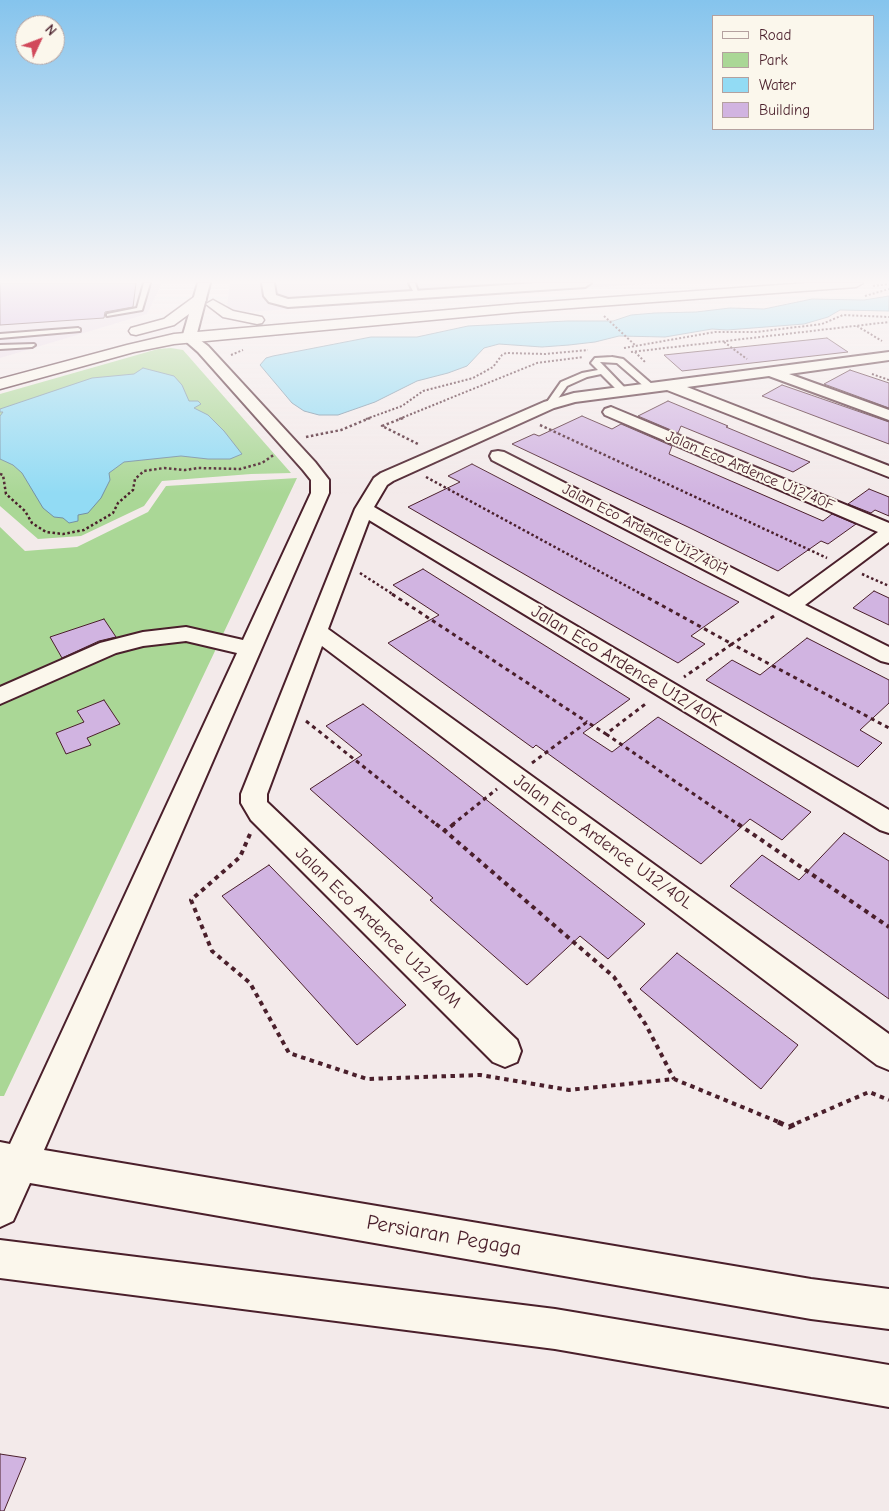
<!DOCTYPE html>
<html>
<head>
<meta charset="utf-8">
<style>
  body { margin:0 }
  #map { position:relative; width:889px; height:1511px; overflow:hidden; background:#f3eaea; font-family:"Comic Neue",sans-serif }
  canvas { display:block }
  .legend { position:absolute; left:712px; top:15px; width:162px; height:115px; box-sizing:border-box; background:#fbf7ec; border:1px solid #b4a19f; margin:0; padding:6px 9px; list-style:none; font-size:15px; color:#4a1f2b }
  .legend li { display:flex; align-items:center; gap:10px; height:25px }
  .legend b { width:25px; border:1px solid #b4a19f }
  .north { position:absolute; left:15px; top:15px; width:50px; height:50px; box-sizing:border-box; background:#fbf7ec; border:1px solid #b4a19f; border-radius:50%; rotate:47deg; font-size:14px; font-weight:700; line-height:20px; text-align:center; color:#4a1f2b }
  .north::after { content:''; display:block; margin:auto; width:18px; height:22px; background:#d1495b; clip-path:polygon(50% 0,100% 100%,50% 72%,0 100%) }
</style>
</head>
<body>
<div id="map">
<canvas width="889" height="1511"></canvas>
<ul class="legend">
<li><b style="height:6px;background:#fbf7ec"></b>Road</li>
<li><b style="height:14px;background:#aad796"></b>Park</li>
<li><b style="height:14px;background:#92dbf4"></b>Water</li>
<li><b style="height:14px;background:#d1b4e1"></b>Building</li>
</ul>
<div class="north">N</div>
</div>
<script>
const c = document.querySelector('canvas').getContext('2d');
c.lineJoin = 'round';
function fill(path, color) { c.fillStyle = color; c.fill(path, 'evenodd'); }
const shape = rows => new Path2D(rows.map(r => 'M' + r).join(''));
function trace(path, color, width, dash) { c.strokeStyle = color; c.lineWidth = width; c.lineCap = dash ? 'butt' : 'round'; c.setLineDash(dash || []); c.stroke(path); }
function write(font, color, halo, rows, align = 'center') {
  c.font = font + ' "Comic Neue",sans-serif'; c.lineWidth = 4; c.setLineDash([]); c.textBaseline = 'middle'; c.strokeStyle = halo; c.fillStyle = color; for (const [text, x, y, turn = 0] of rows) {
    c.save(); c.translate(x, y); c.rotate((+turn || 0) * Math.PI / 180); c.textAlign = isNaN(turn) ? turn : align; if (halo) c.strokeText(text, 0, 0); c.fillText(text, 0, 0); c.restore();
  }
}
fill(shape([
  [0,283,162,283,147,314,0,358],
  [230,283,657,283,248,312,229,309,227,305]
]), '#e9dae7');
fill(shape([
  [171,348,183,350,291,473,251,474,162,481,144,506,81,536,38,539,0,506,0,394,158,349],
  [297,478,4,1096,0,1096,0,527,25,551,77,547,148,512,166,486]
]), '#aad796');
const water = shape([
  [889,296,889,311,840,310,828,317,804,324,727,330,712,329,665,337,619,336,595,342,569,345,542,347,499,344,484,348,467,366,448,373,417,381,375,402,338,415,319,415,304,411,292,403,260,365,266,358,273,356,371,337,417,337,468,326,567,321,613,321,631,315,655,313,696,312,730,308,764,309,812,299,864,300,889,296],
  [143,368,174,376,182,385,189,401,198,401,201,404,194,408,208,415,224,431,242,454,230,459,208,459,181,456,124,462,109,473,110,480,101,498,88,513,78,515,78,521,69,523,63,518,54,517,43,508,22,473,13,465,0,459,0,416,3,412,0,412,0,409,92,378,134,374,143,368]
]);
fill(water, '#92dbf4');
trace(water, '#7590a4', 1);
const building = shape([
  [0,283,136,283,133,307,105,312,104,318,0,325,0,283],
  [827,338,848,352,682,371,664,355,827,338],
  [850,370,889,383,889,408,824,384,850,370],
  [782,385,889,422,889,444,762,396,782,385],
  [668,401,728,426,726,427,810,462,793,472,681,426,678,433,638,416,668,401],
  [582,416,612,429,621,424,672,446,669,454,823,521,832,514,856,524,828,544,821,541,778,571,688,527,512,444,534,434,539,436,582,416],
  [472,464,703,584,739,602,691,636,705,644,678,663,408,507,460,482,448,476,472,464],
  [869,489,889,497,889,516,875,510,871,513,848,504,869,489],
  [423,569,630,699,583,733,612,752,658,717,811,812,782,840,750,819,701,864,536,745,533,748,388,643,439,615,393,585,423,569],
  [874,591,889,598,889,625,853,608,874,591],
  [104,619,116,637,99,641,62,658,50,637,104,619],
  [807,638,889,680,889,703,860,730,882,743,858,767,706,680,732,660,760,675,807,638],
  [104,700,120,724,87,738,91,745,66,754,56,733,84,722,77,711,104,700],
  [363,704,433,758,645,924,608,959,580,936,527,985,430,900,433,898,310,789,362,755,326,726,363,704],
  [844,833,889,861,889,999,730,886,762,855,799,880,844,833],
  [269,865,406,1005,357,1045,222,896,269,865],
  [677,953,798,1045,761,1089,640,989,677,953],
  [0,1454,26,1458,4,1511,0,1511,0,1454]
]);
fill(building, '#d1b4e1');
trace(building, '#4a1f2b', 1);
const service = shape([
  [144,283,150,283,142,310,107,316,107,314,137,308,144,283],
  [409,283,415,283,419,295,415,295,409,283],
  [78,328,80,329,80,331,0,338,0,334,78,328],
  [34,344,35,345,32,347,0,349,0,345,34,344],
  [612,357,623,359,653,385,653,389,647,389,617,363,600,362,626,389,626,393,620,393,601,374,587,377,567,386,552,407,546,407,545,405,561,382,582,373,598,370,591,363,595,358,612,357]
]);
const minor = shape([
  [198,283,210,283,196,337,208,346,315,462,329,480,329,493,44,1150,811,1279,889,1289,889,1329,811,1319,30,1183,13,1221,0,1227,0,1142,10,1144,237,653,186,641,143,646,116,653,0,704,0,687,100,643,143,632,186,627,243,640,311,493,311,480,303,470,198,352,182,338,198,283],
  [262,283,274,283,276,295,288,299,537,283,591,283,585,287,288,307,269,302,264,296,262,283],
  [889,352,889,360,789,374,889,410,889,420,769,376,687,387,889,466,889,477,667,390,575,402,554,408,393,481,387,485,374,507,889,810,889,833,880,830,369,520,328,629,889,1034,889,1070,877,1065,322,646,267,794,267,802,517,1040,521,1051,517,1062,505,1067,493,1062,251,820,241,803,241,794,355,509,374,478,381,473,544,402,574,393,889,352],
  [611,407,889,523,889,542,805,605,889,647,889,663,881,661,492,460,490,456,492,452,498,451,504,452,789,597,878,532,605,415,603,412,605,409,611,407],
  [0,1240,555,1309,889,1365,889,1407,555,1349,0,1278,0,1240]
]);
const tertiary = shape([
  [807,283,863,283,856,287,517,312,174,344,134,352,0,389,0,379,127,345,174,334,517,304,807,283],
  [199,296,204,297,206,300,204,303,174,325,136,335,131,334,129,331,131,328,164,319,194,297,199,296],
  [213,300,233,311,262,317,264,320,262,323,257,324,223,317,206,304,213,300]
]);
trace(service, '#4a1f2b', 4);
trace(minor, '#4a1f2b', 4);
trace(tertiary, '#4a1f2b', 3);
trace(shape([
  [873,286,889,284],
  [865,296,889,289],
  [604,316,636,346],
  [857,326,882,341],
  [724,342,747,359],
  [624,348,715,332,756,332,822,324,843,315,889,317],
  [631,352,889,322],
  [635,352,645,362],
  [231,355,243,350],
  [872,374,889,380],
  [366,419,402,406,423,391,473,378,493,367,502,355,506,353,545,354,588,350],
  [399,419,537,363,583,357]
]), '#4a1f2b', 2, [2, 2]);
trace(shape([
  [403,418,382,426,420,445],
  [540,425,827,558],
  [306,437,341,430,370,418],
  [0,474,3,475,6,494,25,511,32,523,46,532,63,534,84,530,113,513,118,503,133,490,135,479,144,471,164,468,185,470,198,468,240,469,262,463,275,454],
  [426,477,643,595],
  [360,573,394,595],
  [862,574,889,586]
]), '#4a1f2b', 2.5, [2.5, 2.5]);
trace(shape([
  [392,594,587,722],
  [641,594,732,644,684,677],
  [774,616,732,644,889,728],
  [306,721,437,825],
  [606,734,739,825],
  [532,763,587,722,606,734,648,702],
  [452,825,497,789]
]), '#4a1f2b', 3, [4, 4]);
trace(shape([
  [436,824,445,831],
  [454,824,445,831,614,977,646,1025,674,1079],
  [738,824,889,927],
  [250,834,240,857,191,900,212,951,250,983,289,1053,367,1079,480,1075,569,1090,674,1079,781,1123],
  [797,1123,869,1092,889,1100]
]), '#4a1f2b', 4, [4.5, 4.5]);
trace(shape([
  [778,1122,789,1127,800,1122]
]), '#4a1f2b', 5, [6, 6]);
fill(service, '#fbf7ec');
fill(minor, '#fbf7ec');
fill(tertiary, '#fbf7ec');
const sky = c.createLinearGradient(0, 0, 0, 494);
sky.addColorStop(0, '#85c4ed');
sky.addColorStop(0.57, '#faf6f6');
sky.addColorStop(1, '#faf6f600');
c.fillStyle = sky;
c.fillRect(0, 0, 889, 494);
write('15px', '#4a1f2b', '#fbf7ec', [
  ["Jalan Eco Ardence U12/40F",750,471,23],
  ["Jalan Eco Ardence U12/40H",645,530,27]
]);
write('18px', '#4a1f2b', '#fbf7ec', [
  ["Jalan Eco Ardence U12/40K",626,666,31],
  ["Jalan Eco Ardence U12/40L",603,842,36],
  ["Jalan Eco Ardence U12/40M",378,928,44]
]);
write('21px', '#4a1f2b', '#fbf7ec', [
  ["Persiaran Pegaga",444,1236,10]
]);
</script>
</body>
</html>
